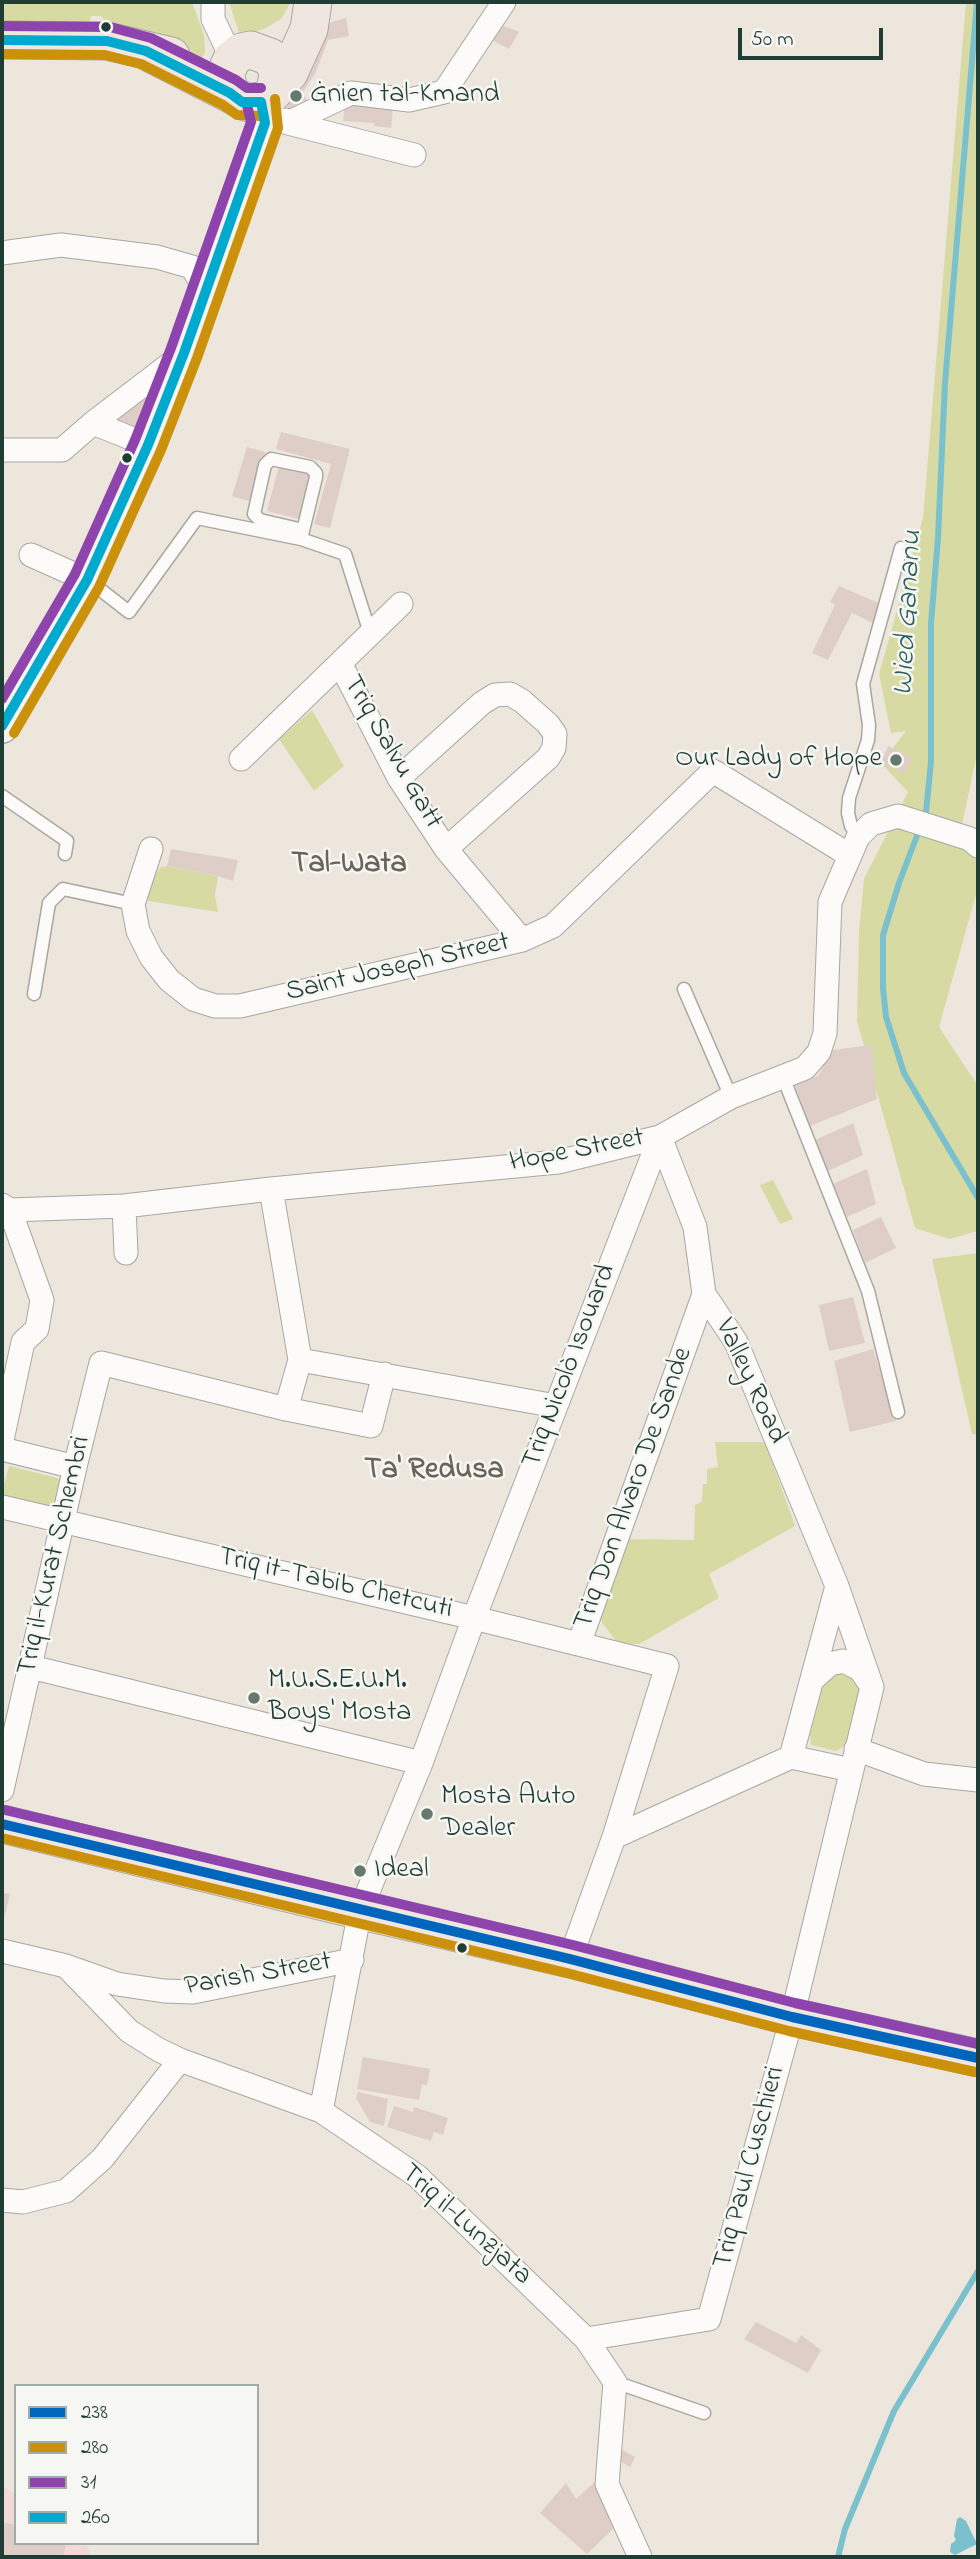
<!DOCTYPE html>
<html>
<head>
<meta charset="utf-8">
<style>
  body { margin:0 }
  #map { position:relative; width:980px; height:2559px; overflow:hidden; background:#ede6dc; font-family:"Indie Flower",sans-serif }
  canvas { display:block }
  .frame { position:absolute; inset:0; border:4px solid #1f3d34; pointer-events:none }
  .legend { position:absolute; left:14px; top:2384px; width:245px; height:161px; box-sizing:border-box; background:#f6f6f2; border:2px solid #a0aca6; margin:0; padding:9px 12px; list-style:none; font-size:21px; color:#1f3d34 }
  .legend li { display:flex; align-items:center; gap:14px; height:35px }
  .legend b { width:35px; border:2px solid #a0aca6 }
  .scale { position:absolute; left:738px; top:28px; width:145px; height:32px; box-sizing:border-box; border:4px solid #1f3d34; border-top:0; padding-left:9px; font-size:21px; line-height:24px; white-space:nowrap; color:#1f3d34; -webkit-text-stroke:5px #f6f6f2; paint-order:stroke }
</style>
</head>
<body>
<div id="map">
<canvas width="980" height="2559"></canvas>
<div class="frame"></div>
<ul class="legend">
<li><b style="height:9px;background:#0065bd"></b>238</li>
<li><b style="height:9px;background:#cc910a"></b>280</li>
<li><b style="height:9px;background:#8e44ad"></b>31</li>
<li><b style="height:9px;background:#00a9ce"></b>260</li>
</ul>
<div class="scale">50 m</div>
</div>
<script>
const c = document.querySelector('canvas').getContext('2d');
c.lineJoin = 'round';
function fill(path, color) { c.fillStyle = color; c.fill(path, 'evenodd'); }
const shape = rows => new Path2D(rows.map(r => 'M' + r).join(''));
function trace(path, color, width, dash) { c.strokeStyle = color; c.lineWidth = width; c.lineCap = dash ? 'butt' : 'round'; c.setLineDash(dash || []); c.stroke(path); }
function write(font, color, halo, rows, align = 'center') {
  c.font = font + ' "Indie Flower",sans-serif'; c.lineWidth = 5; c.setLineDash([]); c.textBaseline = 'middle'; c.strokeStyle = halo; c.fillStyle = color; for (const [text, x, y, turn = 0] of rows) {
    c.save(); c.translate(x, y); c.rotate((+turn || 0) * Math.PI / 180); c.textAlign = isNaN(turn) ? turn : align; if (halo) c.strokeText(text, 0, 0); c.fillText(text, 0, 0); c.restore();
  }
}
fill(shape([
  [2,2486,16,2494,16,2543,86,2543,91,2557,2,2557]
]), '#f2d9d6');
fill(shape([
  [2,2,192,2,204,35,205,52,202,58,199,59,110,26,101,16,91,16,89,23,2,23],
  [229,2,291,2,281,19,264,29,240,36],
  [966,2,978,2,978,749,958,844,978,855,978,887,939,1027,978,1086,978,1231,949,1239,915,1228,857,1021,859,931,864,879,908,792,881,763,906,731,891,733,879,674,923,518],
  [312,710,344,766,314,791,279,739],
  [167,866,218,876,215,895,218,912,148,901,148,884,161,867],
  [773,1180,793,1219,780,1224,760,1185],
  [978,1253,978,1435,972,1434,932,1259],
  [715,1442,765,1442,795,1526,709,1574,719,1598,639,1644,617,1643,596,1614,624,1539,694,1540,695,1505,702,1502,703,1484,707,1484,707,1469,718,1467],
  [9,1466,61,1479,52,1515,2,1503,2,1492],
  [835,1671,851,1672,861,1685,848,1744,836,1751,811,1745,810,1735,826,1675]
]), '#d7dba3');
fill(shape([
  [960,2517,966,2521,977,2544,955,2555,950,2552,951,2544,956,2540,954,2536,957,2519]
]), '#7ac0cd');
trace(shape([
  [977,2,945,383,938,538,931,623,931,762,926,812,899,883,883,935,883,988,886,1017,904,1073,978,1198],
  [838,2557,845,2529,894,2411,978,2271]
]), '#7ac0cd', 6);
fill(shape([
  [322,17,329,19,328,23,346,18,349,36,328,40,315,74,302,93,307,100,290,110,285,103],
  [499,24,519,32,509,49,488,38],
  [345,102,393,108,391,128,374,126,374,123,343,121],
  [153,386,138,432,111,423],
  [281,432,350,449,330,528,314,524,331,464,276,449],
  [247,447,265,452,253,502,232,496],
  [279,465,312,474,300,519,267,511],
  [839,586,881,604,873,623,852,613,828,660,812,653,835,605,830,602],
  [888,746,912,758,905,774,881,763],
  [171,849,238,860,233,881,218,876,167,866],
  [871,1045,877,1099,810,1126,795,1085,818,1076,833,1050],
  [853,1123,863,1155,828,1171,815,1140],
  [867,1169,876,1204,847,1217,833,1184],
  [881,1217,896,1248,865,1263,853,1230],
  [853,1297,865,1343,829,1351,819,1305],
  [873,1349,896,1421,850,1432,834,1361],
  [2,1893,10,1894,3,1923,2,1923],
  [363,2057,430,2069,427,2085,422,2084,419,2100,357,2089],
  [358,2092,388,2099,384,2126,370,2122,356,2098],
  [394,2106,413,2112,414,2107,448,2118,443,2135,434,2132,431,2141,387,2127],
  [756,2322,796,2343,801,2335,821,2350,808,2373,744,2339],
  [619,2448,635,2457,630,2467,613,2457],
  [599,2478,618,2524,587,2554,540,2513,566,2483,576,2499],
  [2,2522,16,2525,16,2543,66,2543,63,2557,2,2557]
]), '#dfcec7');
const lane = shape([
  [301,539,316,477,316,473,310,467,271,459,265,465,254,514,260,520,303,530],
  [88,580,129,612,197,518,301,539,345,554,370,633],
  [2,796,67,841,65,854],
  [858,837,851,826,848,813,849,798,868,740,869,725,863,684,901,548],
  [684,989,731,1097],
  [34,994,49,903,63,889,133,904],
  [783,1077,868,1291,898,1412],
  [615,2382,704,2413]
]);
const street = shape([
  [213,2,213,19,232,59],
  [286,120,288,123,414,155],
  [288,123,351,93,409,100,444,92,504,2],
  [2,253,61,245,157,257,192,267,206,291],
  [93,423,148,445],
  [2,450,62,450,93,423,182,355],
  [31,555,87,580],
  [340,663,399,778,446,849,522,940],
  [241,759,401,604],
  [399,778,482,703,495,695,510,694,522,701,548,724,555,734,554,748,548,758,446,849],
  [151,849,133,904,138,931,151,957,169,980,193,999,215,1006,240,1006,522,940,553,926,713,771,849,855],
  [271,1189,300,1360,286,1409],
  [2,1205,10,1210,124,1206,271,1189,558,1162,660,1137,731,1097,805,1068,819,1052,825,1033,830,902,858,837,871,824,898,816,970,839,978,846],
  [124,1206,126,1253],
  [2,1217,10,1210,42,1300,37,1329,23,1342,2,1440],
  [300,1360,556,1406],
  [2,1449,75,1467],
  [2,1507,474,1618,667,1666,614,1837,570,1959],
  [579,1644,704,1294],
  [31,1667,421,1763],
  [812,1680,830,1664,843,1661,860,1669,868,1681],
  [856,1749,924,1774,978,1780],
  [791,1757,837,1586],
  [791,1757,851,1770],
  [2,1790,75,1467,101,1363,286,1409,371,1426,384,1374],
  [614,1837,791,1757],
  [2,1951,66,1966,117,1984,164,1991,193,1992,352,1960],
  [66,1966,129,2031,159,2050,180,2060,321,2111,417,2176,586,2339,615,2382,607,2484,640,2557],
  [321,2111,360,1911,421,1763,474,1618,660,1137],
  [2,2200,23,2202,66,2191,102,2159,180,2060],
  [586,2339,709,2319,792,2017,872,1687,837,1586,736,1342,704,1294,695,1227,660,1137]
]);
const secondary = shape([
  [2,726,87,580,148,445,184,353,265,123,261,102]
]);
const primary = shape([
  [2,40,107,41,171,56],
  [146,51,248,103,266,100,276,89,278,70,270,57,251,50,241,52,232,59,225,74,230,93],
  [277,84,289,73,309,29,313,2],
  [2,1824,341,1906,570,1959,792,2017,978,2058]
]);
trace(lane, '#a8a7a0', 15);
trace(street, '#a8a7a0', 25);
trace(secondary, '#a8a7a0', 36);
trace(primary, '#a8a7a0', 39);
trace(lane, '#fcfbfa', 12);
trace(street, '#fcfbfa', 23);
trace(secondary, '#f6f3f0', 33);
trace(primary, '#efe6df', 37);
trace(shape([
  [2,1824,570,1959,792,2017,978,2058]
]), '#0065bd', 10);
trace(shape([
  [2,54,105,55,141,64,223,105,237,115,261,116],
  [14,733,99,587,161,450,197,358,278,128,275,99],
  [2,1838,567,1973,789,2031,975,2072]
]), '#cc910a', 10);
trace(shape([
  [2,26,110,27,151,38,236,80,247,88,261,88],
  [2,699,75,574,135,440,171,348,251,122,247,105],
  [5,1810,573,1945,795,2003,978,2044]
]), '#8e44ad', 10);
trace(shape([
  [2,40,107,41,146,51,230,93,242,102,261,102],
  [2,726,87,580,148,445,184,353,265,123,261,102]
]), '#00a9ce', 10);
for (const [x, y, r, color] of [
  [106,27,6,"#1f3d34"],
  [296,96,7,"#67786f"],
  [127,458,6,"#1f3d34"],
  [896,760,7,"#67786f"],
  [254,1698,7,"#67786f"],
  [427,1814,7,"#67786f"],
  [360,1871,7,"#67786f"],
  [462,1948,6,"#1f3d34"]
]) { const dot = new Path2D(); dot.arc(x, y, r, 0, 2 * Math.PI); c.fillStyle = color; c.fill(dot); trace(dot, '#f6f6f2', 2.5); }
write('28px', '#1f3d34', '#f6f6f2', [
  ["Ġnien tal-Kmand",310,96],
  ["Our Lady of Hope",882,760,"right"],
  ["M.U.S.E.U.M.",268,1682],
  ["Boys' Mosta",268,1714],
  ["Mosta Auto",441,1798],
  ["Dealer",441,1830],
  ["Ideal",374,1871]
], 'left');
write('28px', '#1f3d34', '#f6f6f2', [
  ["Triq Salvu Gatt",391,753,60],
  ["Saint Joseph Street",398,969,-13],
  ["Hope Street",577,1152,-11],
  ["Triq Nicolò Isouard",571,1367,-69],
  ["Valley Road",749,1382,65],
  ["Triq Don Alvaro De Sande",635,1489,-70],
  ["Triq il-Kurat Schembri",56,1556,-77],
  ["Triq it-Tabib Chetcuti",335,1585,13],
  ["Parish Street",258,1976,-10],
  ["Triq Paul Cuschieri",751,2168,-75],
  ["Triq il-Lunzjata",465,2226,42]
]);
write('italic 30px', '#2b6060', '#f6f6f2', [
  ["Wied Gananu",910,613,-87]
]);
write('bold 30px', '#6c6458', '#f6f6f2', [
  ["Tal-Wata",349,866],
  ["Ta' Redusa",434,1472]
]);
</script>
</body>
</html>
